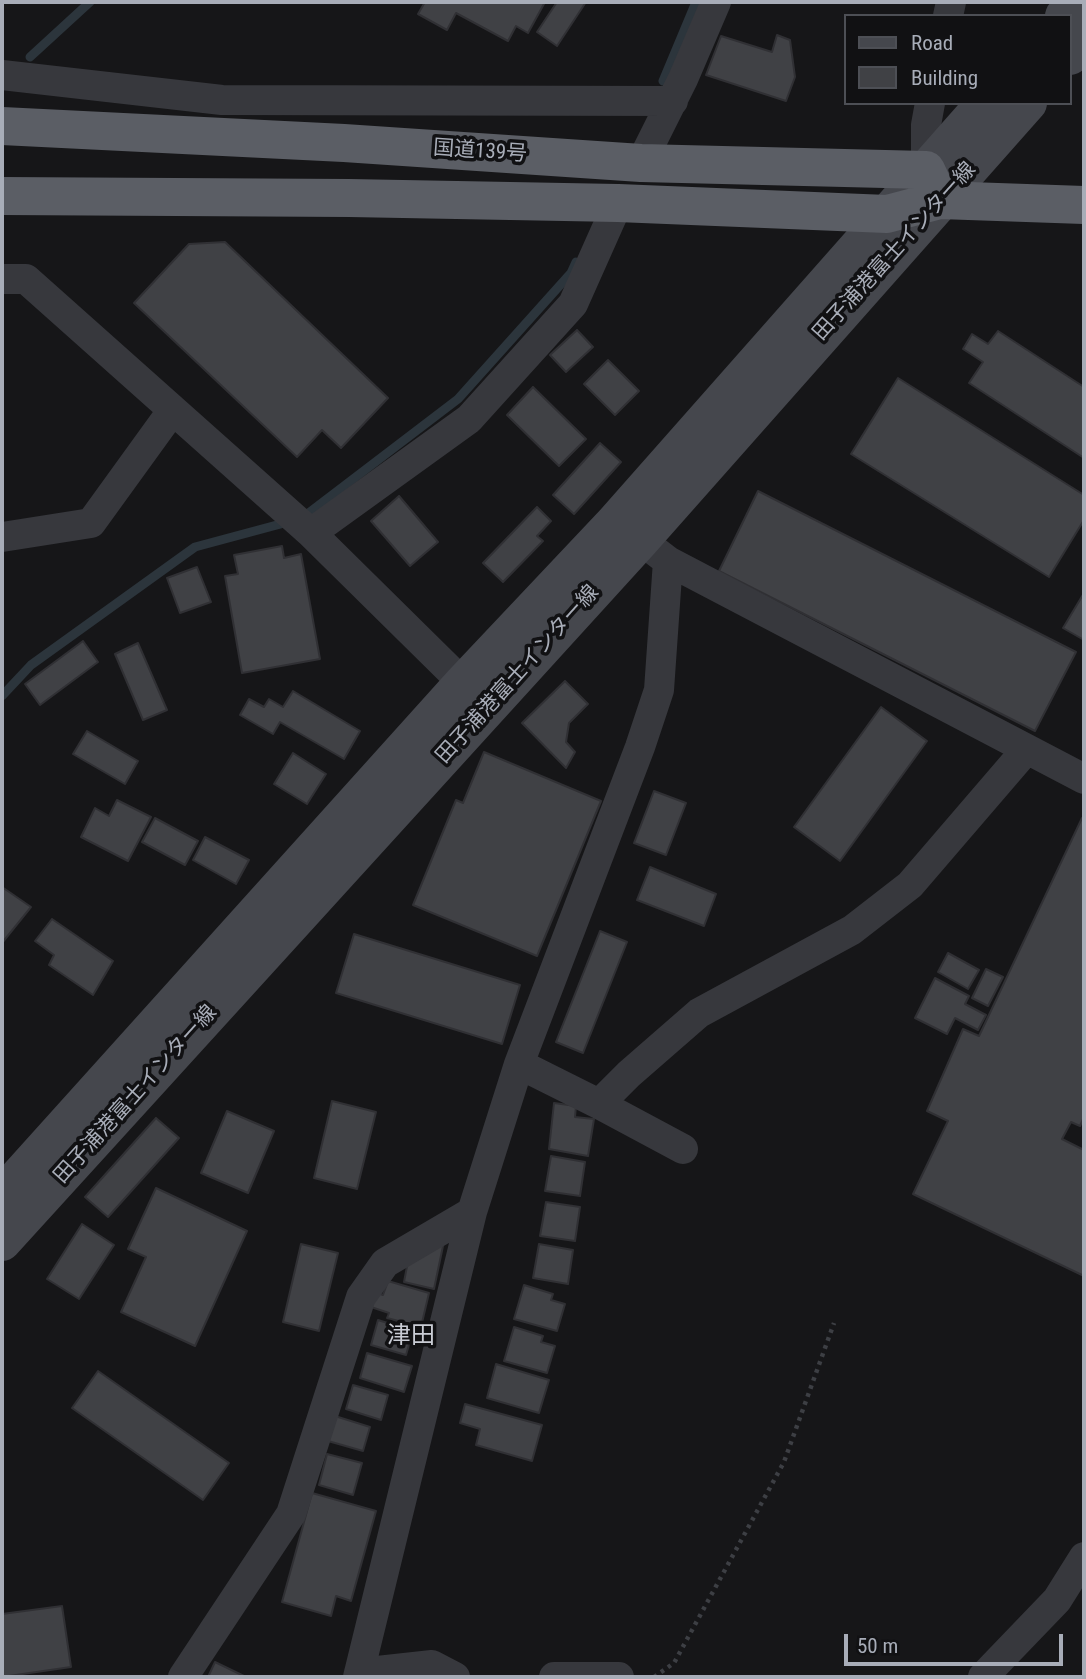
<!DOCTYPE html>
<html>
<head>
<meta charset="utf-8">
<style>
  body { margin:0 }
  #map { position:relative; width:1086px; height:1679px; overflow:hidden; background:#161618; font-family:"Roboto Condensed",sans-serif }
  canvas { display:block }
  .frame { position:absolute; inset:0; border:4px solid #a8adb8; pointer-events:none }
  .legend { position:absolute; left:844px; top:14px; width:228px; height:91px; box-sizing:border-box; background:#111113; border:2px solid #4d4f55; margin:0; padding:9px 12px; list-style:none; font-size:21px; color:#a8adb8 }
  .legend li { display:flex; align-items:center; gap:14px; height:35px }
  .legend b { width:35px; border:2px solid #4d4f55 }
  .scale { position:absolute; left:844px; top:1634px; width:219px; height:32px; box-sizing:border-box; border:4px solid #a8adb8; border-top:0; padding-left:9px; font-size:21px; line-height:24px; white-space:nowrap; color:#a8adb8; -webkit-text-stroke:5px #111113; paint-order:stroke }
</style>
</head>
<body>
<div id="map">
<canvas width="1086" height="1679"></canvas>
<div class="frame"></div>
<ul class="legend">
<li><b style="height:9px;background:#45474d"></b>Road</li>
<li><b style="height:19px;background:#404145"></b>Building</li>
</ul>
<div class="scale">50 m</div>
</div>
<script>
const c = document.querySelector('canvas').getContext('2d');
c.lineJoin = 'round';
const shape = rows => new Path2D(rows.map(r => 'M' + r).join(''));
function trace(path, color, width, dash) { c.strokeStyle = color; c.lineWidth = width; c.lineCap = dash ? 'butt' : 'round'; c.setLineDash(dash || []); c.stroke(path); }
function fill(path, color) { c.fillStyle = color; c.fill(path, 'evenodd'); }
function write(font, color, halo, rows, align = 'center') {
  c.font = font + ' "Roboto Condensed","Noto Sans JP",sans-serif'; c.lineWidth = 7; c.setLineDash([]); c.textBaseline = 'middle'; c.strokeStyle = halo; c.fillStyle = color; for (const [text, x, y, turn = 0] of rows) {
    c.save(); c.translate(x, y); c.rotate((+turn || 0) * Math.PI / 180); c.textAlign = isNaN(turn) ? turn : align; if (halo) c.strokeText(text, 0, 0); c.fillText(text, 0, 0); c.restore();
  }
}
trace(shape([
  [30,57,90,2],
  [663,81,696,2],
  [302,518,458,399,571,273,576,262],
  [2,696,31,665,195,547,288,522]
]), '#2c353c', 9);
const building = shape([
  [425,2,545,2,528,33,516,26,508,41,456,13,447,30,418,14,425,2],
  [557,2,586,2,557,46,537,32,557,2],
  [777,35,790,40,795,77,786,101,706,75,721,36,772,52,777,35],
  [225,242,388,398,341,448,322,430,297,457,134,303,189,244,225,242],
  [577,330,593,347,566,372,550,355,577,330],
  [998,331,1084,387,1084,458,969,383,983,362,963,349,972,334,988,344,998,331],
  [608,360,639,391,615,415,584,384,608,360],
  [898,378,1084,495,1084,520,1049,577,851,454,898,378],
  [533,387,586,439,559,466,507,415,533,387],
  [600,443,621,462,574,514,553,495,600,443],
  [758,491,1076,652,1035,731,719,571,758,491],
  [399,496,438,542,410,566,371,521,399,496],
  [537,507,551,521,537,536,543,541,503,582,483,563,537,507],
  [282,546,284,558,301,554,320,659,242,673,225,576,238,574,234,555,282,546],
  [197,567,211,602,180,613,167,578,197,567],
  [1084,593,1084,640,1063,628,1084,593],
  [83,641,98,662,40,705,25,684,83,641],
  [138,643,167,710,143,720,115,654,138,643],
  [565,681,588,704,569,723,566,742,575,752,566,768,522,723,565,681],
  [293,691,360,731,344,759,280,722,273,734,240,715,249,699,264,707,269,699,283,707,293,691],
  [881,707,927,741,840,861,794,827,881,707],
  [87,731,138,761,125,784,73,754,87,731],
  [484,752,601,801,537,956,413,905,456,800,463,803,484,752],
  [293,753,326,774,307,804,274,784,293,753],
  [654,791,686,803,666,855,634,843,654,791],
  [117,800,151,817,128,861,81,837,95,808,109,816,117,800],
  [155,818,198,841,185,865,142,842,155,818],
  [1082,818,1084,819,1084,1117,1080,1126,1071,1122,1062,1139,1084,1150,1084,1276,913,1194,948,1121,927,1111,963,1029,979,1036,1082,818],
  [205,837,249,860,236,884,193,860,205,837],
  [650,867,716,894,704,926,637,900,650,867],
  [2,887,31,907,2,943,2,887],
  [52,919,113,961,93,995,49,965,54,955,35,941,52,919],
  [600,931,627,942,583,1053,556,1042,600,931],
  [354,934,520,985,502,1044,336,993,354,934],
  [948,953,979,970,968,989,938,972,948,953],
  [986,969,1003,977,988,1006,972,998,986,969],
  [935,978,969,996,965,1004,986,1015,978,1030,955,1018,947,1034,915,1018,935,978],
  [332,1101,376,1112,357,1189,314,1178,332,1101],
  [554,1103,576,1106,575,1117,594,1119,588,1156,549,1149,554,1103],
  [227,1111,274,1131,248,1193,201,1173,227,1111],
  [156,1118,179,1138,108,1217,85,1197,156,1118],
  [551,1156,585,1162,580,1196,545,1191,551,1156],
  [156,1188,247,1231,195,1346,121,1312,146,1257,128,1249,156,1188],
  [546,1202,580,1207,575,1241,540,1236,546,1202],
  [82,1224,114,1245,79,1299,47,1279,82,1224],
  [301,1244,338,1253,319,1331,283,1322,301,1244],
  [435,1244,443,1246,434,1289,404,1282,408,1261,435,1244],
  [539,1244,573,1250,568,1284,533,1278,539,1244],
  [388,1281,429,1293,421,1327,387,1318,389,1313,371,1307,375,1292,383,1295,388,1281],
  [524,1285,553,1294,551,1300,565,1304,557,1331,514,1319,524,1285],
  [378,1320,413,1331,406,1355,371,1345,378,1320],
  [514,1327,543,1336,541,1342,555,1346,547,1373,504,1361,514,1327],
  [367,1353,412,1366,404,1392,360,1378,367,1353],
  [496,1364,549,1380,539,1413,487,1398,496,1364],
  [98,1371,229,1463,203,1500,72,1408,98,1371],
  [353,1385,388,1395,381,1420,346,1409,353,1385],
  [465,1404,542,1425,532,1461,476,1445,480,1429,460,1423,465,1404],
  [335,1416,370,1427,363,1451,328,1441,335,1416],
  [327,1454,362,1463,353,1495,319,1485,327,1454],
  [312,1493,376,1511,351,1601,336,1596,331,1616,282,1602,312,1493],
  [62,1606,71,1667,2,1677,2,1614,62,1606],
  [215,1662,246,1677,208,1677,215,1662]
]);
fill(building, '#404145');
trace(building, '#303034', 2);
trace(shape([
  [654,1677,674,1663,784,1462,834,1323]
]), '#3d3f44', 4.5, [3.5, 5]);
trace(shape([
  [948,16,951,2],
  [2,75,222,100,673,101],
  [641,163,683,79,716,2],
  [926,170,926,125,930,103],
  [2,279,26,279,311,533],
  [2,537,91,523,172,411],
  [655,551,668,561,1084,779],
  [463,683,311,533,469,419,573,304,618,203],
  [519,1064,599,1104,629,1074,699,1013,852,930,910,885,1026,750],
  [599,1104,683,1149],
  [359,1673,432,1665,455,1677],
  [183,1677,291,1514,361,1297,385,1263,472,1212],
  [358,1677,472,1212,519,1064,640,747,659,690,668,561],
  [554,1677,619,1677],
  [983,1677,1057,1600,1084,1557]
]), '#37383d', 30);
trace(shape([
  [1064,16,1077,2],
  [1070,56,1084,40],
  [2,1195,463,683,614,523,985,103],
  [2,1242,641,540,1028,103]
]), '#45474d', 38);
trace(shape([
  [2,126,344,143,641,163,926,170,940,200],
  [2,196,349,198,618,203,887,214,940,200,1084,205]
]), '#5b5e65', 38);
write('21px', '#a8adb8', '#111113', [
  ["国道139号",480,152,4],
  ["田子浦港富士インター線",895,252,-48],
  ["田子浦港富士インター線",518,675,-48],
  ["田子浦港富士インター線",136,1095,-48]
]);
write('24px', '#c9ccd4', '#111113', [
  ["津田",411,1337]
]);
</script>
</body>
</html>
